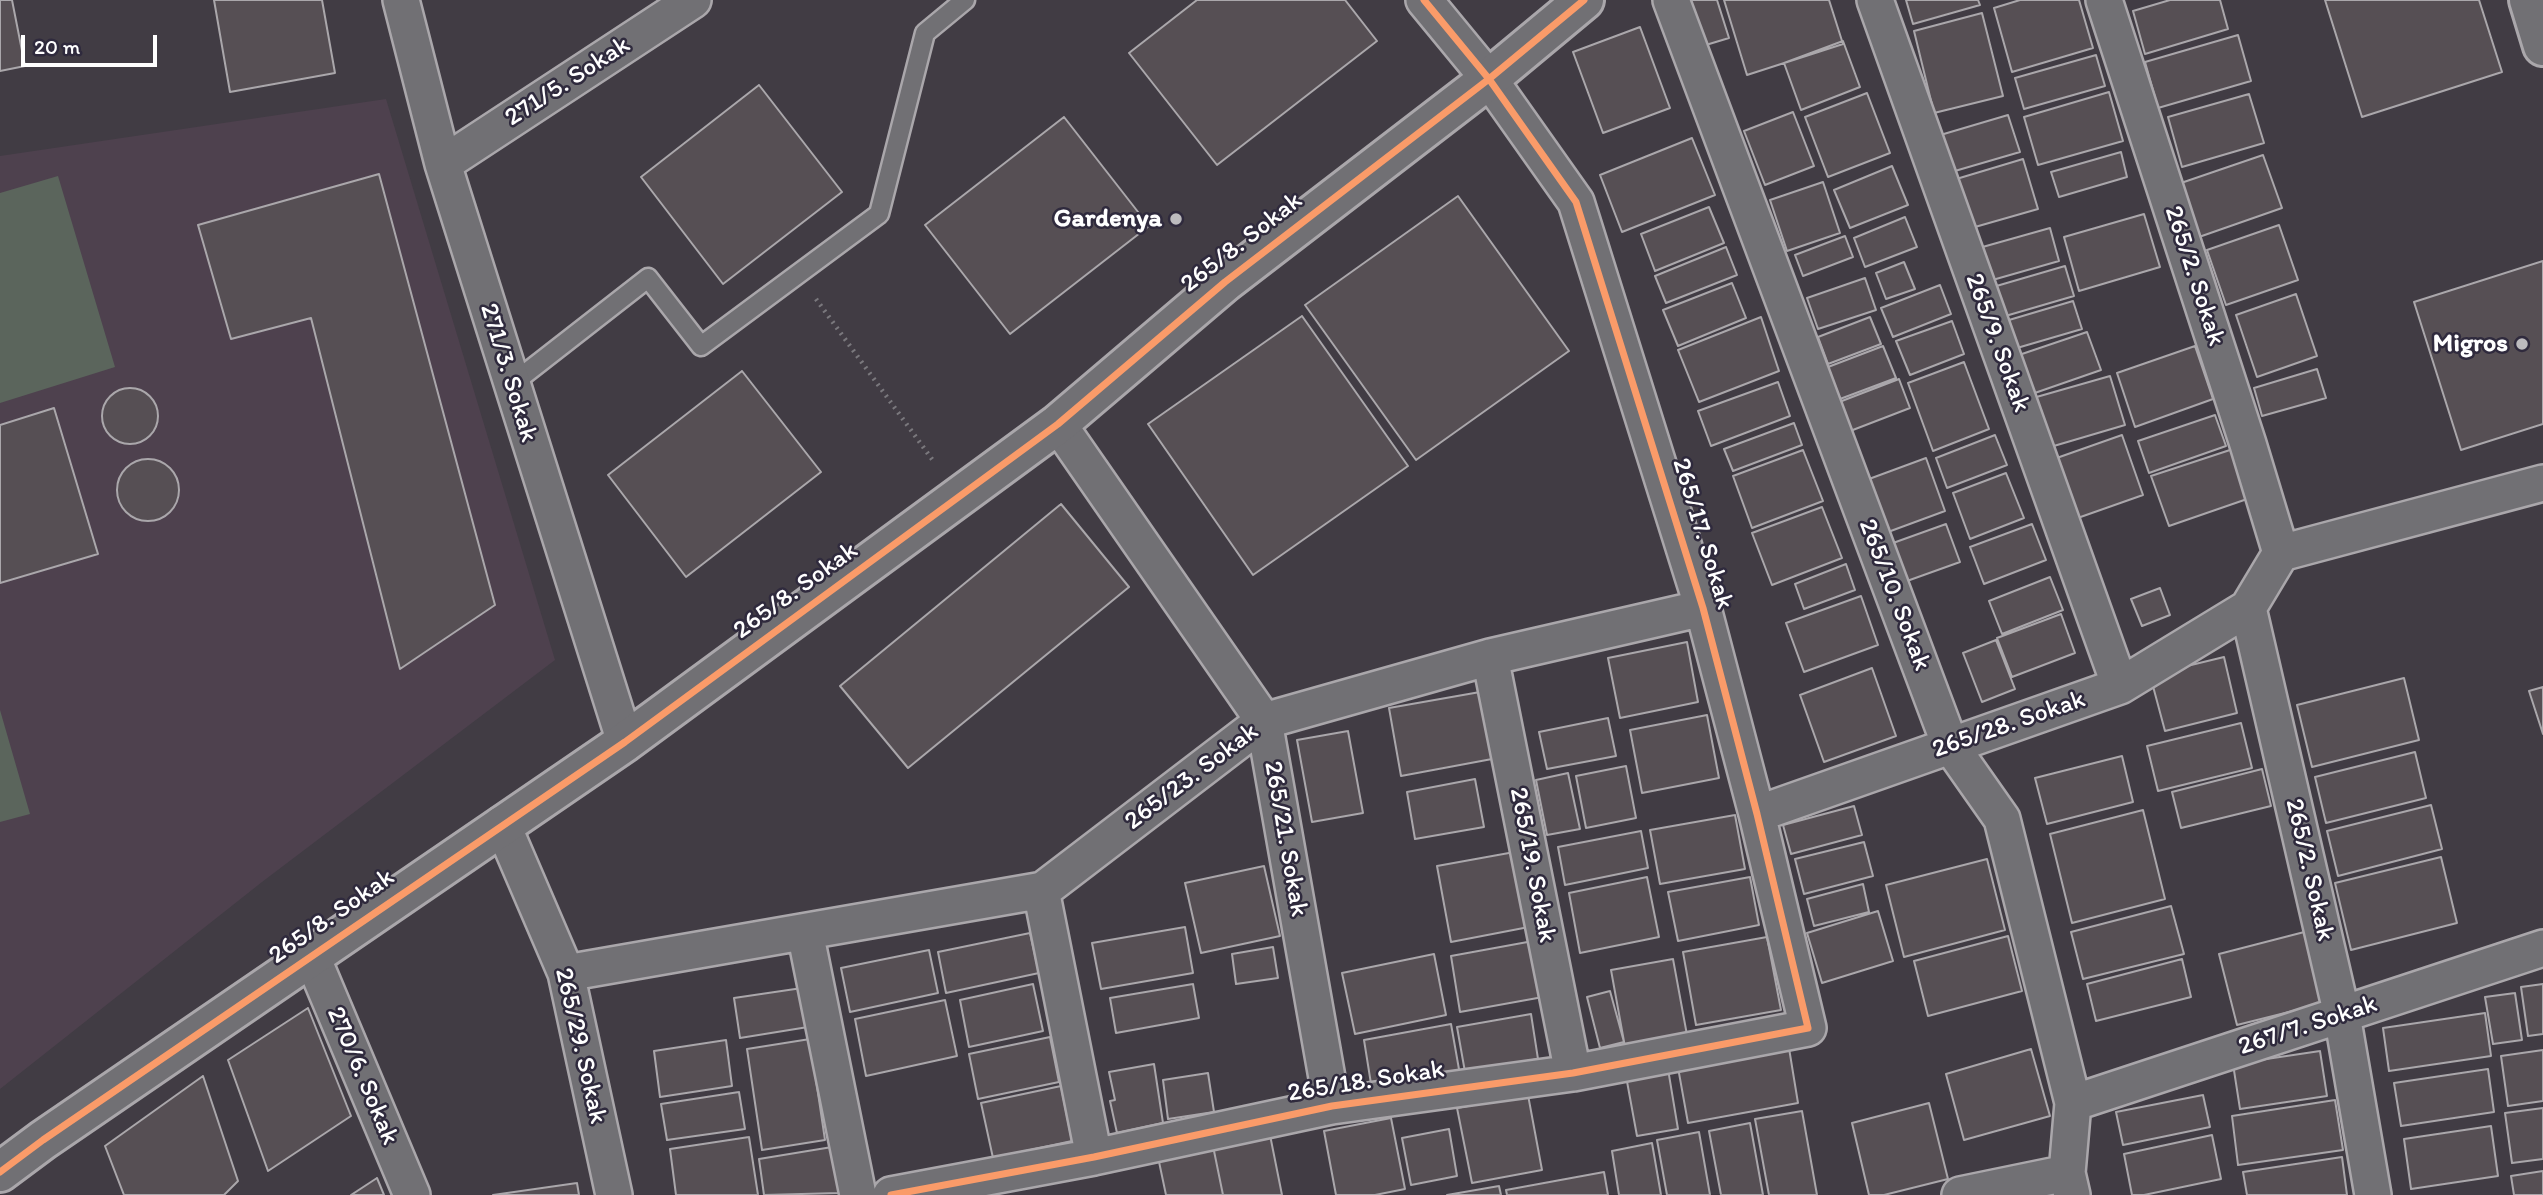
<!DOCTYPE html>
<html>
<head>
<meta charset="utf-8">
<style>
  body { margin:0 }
  #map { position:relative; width:2543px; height:1195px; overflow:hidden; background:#413c44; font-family:Itim,sans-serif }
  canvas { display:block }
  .scale { position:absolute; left:21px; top:35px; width:136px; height:32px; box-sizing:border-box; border:4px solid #fff; border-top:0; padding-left:9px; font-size:21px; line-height:24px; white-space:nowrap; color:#fff; -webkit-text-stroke:5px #2f2a3d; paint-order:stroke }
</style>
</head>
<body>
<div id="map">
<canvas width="2543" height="1195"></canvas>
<div class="scale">20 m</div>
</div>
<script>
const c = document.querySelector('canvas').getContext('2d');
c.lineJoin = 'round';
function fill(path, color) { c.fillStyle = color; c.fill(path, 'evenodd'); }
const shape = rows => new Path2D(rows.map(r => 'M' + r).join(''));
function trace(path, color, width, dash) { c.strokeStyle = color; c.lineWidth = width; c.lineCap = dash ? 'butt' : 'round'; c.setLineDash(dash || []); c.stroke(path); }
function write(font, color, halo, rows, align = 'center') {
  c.font = font + ' Itim,sans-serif'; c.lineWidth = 5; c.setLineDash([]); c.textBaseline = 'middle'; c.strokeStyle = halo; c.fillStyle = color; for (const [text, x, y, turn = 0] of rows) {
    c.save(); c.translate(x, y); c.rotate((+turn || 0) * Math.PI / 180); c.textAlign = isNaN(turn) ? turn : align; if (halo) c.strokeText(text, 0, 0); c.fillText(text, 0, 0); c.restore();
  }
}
fill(shape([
  [386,99,555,660,262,882,0,1089,0,156]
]), '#4e414e');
fill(shape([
  [58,176,115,367,0,403,0,193],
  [0,710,30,814,0,822]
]), '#5b655c');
const building = shape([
  [0,0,12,0,25,66,0,71,0,0],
  [214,0,322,0,335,73,230,92,214,0],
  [1197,0,1345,0,1377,41,1217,165,1129,53,1197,0],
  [1670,0,1717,0,1729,38,1686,51,1670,0],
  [1724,0,1829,0,1843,44,1747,75,1724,0],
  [1906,0,1978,0,1980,5,1913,24,1906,0],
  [2020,0,2079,0,2093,48,2012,72,1994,8,2020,0],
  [2170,0,2220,0,2228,29,2145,54,2133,11,2170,0],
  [2325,0,2479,0,2502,72,2362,117,2325,0],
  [1982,13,2003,96,1934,113,1914,31,1982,13],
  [1640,27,1670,108,1603,133,1573,52,1640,27],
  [2238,35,2251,81,2158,108,2145,62,2238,35],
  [1843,41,1860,87,1801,110,1784,63,1843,41],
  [2096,55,2105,86,2024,109,2015,78,2096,55],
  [759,85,842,192,723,284,641,177,759,85],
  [2109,92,2123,141,2038,165,2024,117,2109,92],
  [1867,93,1890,153,1828,177,1805,117,1867,93],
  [2249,94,2264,143,2182,167,2168,117,2249,94],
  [1793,112,1814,166,1765,185,1744,131,1793,112],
  [2008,115,2020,152,1948,173,1937,136,2008,115],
  [1064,117,1149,226,1010,334,925,225,1064,117],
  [1692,138,1715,195,1622,232,1600,175,1692,138],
  [2121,152,2127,177,2059,197,2051,172,2121,152],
  [2263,155,2282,208,2199,237,2181,183,2263,155],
  [2023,159,2038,209,1968,229,1953,180,2023,159],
  [1892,166,1908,205,1850,228,1834,190,1892,166],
  [379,174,495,605,400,669,311,318,231,339,198,225,379,174],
  [1823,182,1840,233,1787,251,1770,200,1823,182],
  [1458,196,1569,351,1416,460,1305,305,1458,196],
  [1709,207,1724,243,1655,271,1641,234,1709,207],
  [2144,214,2160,267,2079,291,2064,237,2144,214],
  [1905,217,1917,247,1865,267,1854,238,1905,217],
  [2279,225,2298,280,2226,305,2207,250,2279,225],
  [2050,228,2059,261,1989,281,1979,248,2050,228],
  [1845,236,1853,257,1803,276,1795,255,1845,236],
  [1726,247,1737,275,1666,303,1655,276,1726,247],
  [2543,261,2543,424,2461,450,2414,302,2543,261],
  [1904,262,1915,289,1886,299,1876,273,1904,262],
  [2065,266,2074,296,2002,317,1993,287,2065,266],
  [1865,278,1876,310,1818,329,1807,298,1865,278],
  [1732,283,1746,318,1678,346,1663,310,1732,283],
  [1940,285,1951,314,1893,337,1881,308,1940,285],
  [2296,294,2317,356,2257,377,2236,315,2296,294],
  [2073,301,2082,329,2017,348,2009,320,2073,301],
  [1302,316,1408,466,1253,575,1148,424,1302,316],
  [1761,317,1779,371,1699,402,1678,350,1761,317],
  [1870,317,1881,344,1828,364,1818,337,1870,317],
  [1952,321,1964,354,1910,375,1896,341,1952,321],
  [2087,332,2101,370,2029,395,2016,356,2087,332],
  [1883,346,1896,378,1840,399,1828,367,1883,346],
  [2195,346,2213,399,2135,427,2117,373,2195,346],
  [1964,362,1989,429,1933,451,1908,383,1964,362],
  [2317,369,2326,398,2262,416,2254,388,2317,369],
  [742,371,821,472,686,577,608,475,742,371],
  [2110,376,2125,425,2047,448,2033,398,2110,376],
  [1899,379,1910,408,1845,433,1834,404,1899,379],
  [1778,382,1790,416,1711,446,1698,411,1778,382],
  '102 416a28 28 0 1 1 56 0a28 28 0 1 1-56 0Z',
  [54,408,98,554,0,583,0,425,54,408],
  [2215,415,2226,446,2149,473,2138,441,2215,415],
  [1794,423,1802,445,1733,471,1724,449,1794,423],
  [1995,435,2007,465,1947,488,1936,458,1995,435],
  [2122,435,2143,495,2072,520,2051,460,2122,435],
  [2233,449,2250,498,2169,526,2151,476,2233,449],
  [1803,450,1823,501,1752,528,1733,476,1803,450],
  [1926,458,1945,511,1888,532,1869,479,1926,458],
  '117 490a31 31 0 1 1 62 0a31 31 0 1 1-62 0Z',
  [2006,473,2024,518,1970,539,1953,493,2006,473],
  [1061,504,1129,587,908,768,840,686,1061,504],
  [1822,507,1842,558,1772,585,1752,533,1822,507],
  [1946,524,1960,562,1907,581,1893,543,1946,524],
  [2032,524,2046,560,1984,584,1970,547,2032,524],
  [1846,564,1855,590,1804,609,1795,584,1846,564],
  [2050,577,2063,610,2002,634,1989,601,2050,577],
  [2160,588,2170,615,2142,626,2131,599,2160,588],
  [1861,596,1878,645,1804,672,1786,623,1861,596],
  [2061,614,2075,653,2012,677,1997,638,2061,614],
  [1996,640,2015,689,1982,702,1963,653,1996,640],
  [1687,642,1698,702,1620,718,1608,658,1687,642],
  [2224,657,2237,713,2165,731,2150,675,2224,657],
  [1872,668,1896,736,1824,762,1800,695,1872,668],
  [2404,678,2419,740,2312,767,2297,705,2404,678],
  [2543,687,2543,734,2529,691,2543,687],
  [1480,692,1492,759,1401,776,1389,708,1480,692],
  [1707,715,1719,778,1642,793,1630,730,1707,715],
  [1608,718,1616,756,1547,769,1539,732,1608,718],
  [2241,723,2252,768,2158,791,2147,746,2241,723],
  [1348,731,1363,813,1312,822,1297,740,1348,731],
  [2415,752,2426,798,2326,823,2315,777,2415,752],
  [2122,756,2133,802,2047,824,2035,778,2122,756],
  [1626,766,1636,818,1586,828,1576,776,1626,766],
  [2262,769,2271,806,2181,828,2172,792,2262,769],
  [1568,773,1580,829,1547,835,1536,780,1568,773],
  [1475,779,1484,827,1415,839,1407,792,1475,779],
  [2431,805,2442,849,2338,876,2327,831,2431,805],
  [1854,806,1862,835,1791,854,1783,825,1854,806],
  [2143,810,2165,899,2072,923,2050,834,2143,810],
  [1735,815,1745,869,1660,884,1650,830,1735,815],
  [1641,831,1648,868,1565,885,1558,847,1641,831],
  [1864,842,1873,876,1804,894,1795,859,1864,842],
  [1520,851,1534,926,1451,942,1437,866,1520,851],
  [2441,857,2457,923,2351,950,2335,883,2441,857],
  [1987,859,2005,930,1904,957,1886,885,1987,859],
  [1264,866,1280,936,1201,953,1185,883,1264,866],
  [1647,877,1659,937,1580,953,1569,893,1647,877],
  [1750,877,1759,925,1678,941,1668,892,1750,877],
  [1863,884,1869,912,1814,926,1807,899,1863,884],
  [2171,906,2184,954,2083,979,2071,932,2171,906],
  [1878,911,1893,961,1822,983,1807,933,1878,911],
  [1185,927,1193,973,1101,989,1092,943,1185,927],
  [2312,930,2329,1002,2237,1025,2219,954,2312,930],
  [1030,933,1039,973,946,993,938,952,1030,933],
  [2008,936,2022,991,1928,1016,1914,961,2008,936],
  [1767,937,1781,1010,1696,1025,1683,952,1767,937],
  [1533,941,1543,997,1460,1012,1451,956,1533,941],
  [1273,947,1278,978,1236,984,1232,954,1273,947],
  [929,950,938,993,850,1012,841,968,929,950],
  [1434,954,1446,1015,1355,1034,1342,973,1434,954],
  [1673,959,1687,1035,1625,1047,1611,970,1673,959],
  [2182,959,2191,997,2096,1021,2087,984,2182,959],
  [1033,984,1043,1031,969,1047,960,1000,1033,984],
  [1193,984,1199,1018,1116,1033,1110,998,1193,984],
  [2543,984,2543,1034,2528,1036,2521,987,2543,984],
  [802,988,808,1027,740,1038,734,998,802,988],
  [1610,991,1624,1042,1600,1048,1587,997,1610,991],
  [2515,993,2522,1040,2493,1044,2485,997,2515,993],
  [945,1000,957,1056,866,1076,855,1019,945,1000],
  [308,1008,351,1116,268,1171,228,1060,308,1008],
  [2485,1013,2491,1056,2389,1071,2383,1028,2485,1013],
  [1531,1014,1538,1059,1465,1072,1457,1027,1531,1014],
  [1451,1024,1460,1075,1372,1090,1364,1040,1451,1024],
  [1050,1037,1059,1082,978,1099,969,1054,1050,1037],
  [810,1039,825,1140,762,1150,747,1049,810,1039],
  [726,1040,732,1086,660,1097,654,1051,726,1040],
  [1788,1042,1798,1103,1688,1123,1677,1062,1788,1042],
  [2031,1049,2050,1116,1964,1140,1946,1074,2031,1049],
  [2543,1050,2543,1101,2508,1106,2501,1056,2543,1050],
  [2320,1051,2327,1096,2240,1109,2233,1064,2320,1051],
  [1154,1064,1163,1123,1117,1133,1110,1101,1115,1100,1109,1072,1154,1064],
  [1668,1069,1678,1129,1637,1136,1626,1076,1668,1069],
  [2488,1069,2494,1112,2401,1126,2394,1083,2488,1069],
  [1208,1073,1214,1112,1168,1119,1163,1080,1208,1073],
  [203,1076,238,1181,224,1195,124,1195,105,1146,203,1076],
  [1061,1086,1072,1141,993,1158,981,1103,1061,1086],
  [739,1092,745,1129,667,1140,661,1104,739,1092],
  [1528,1095,1542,1170,1472,1183,1457,1108,1528,1095],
  [2203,1095,2210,1127,2123,1145,2116,1112,2203,1095],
  [2335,1100,2343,1150,2238,1165,2232,1116,2335,1100],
  [1929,1103,1948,1179,1884,1195,1869,1195,1852,1123,1929,1103],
  [2543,1108,2543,1159,2512,1163,2505,1113,2543,1108],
  [1802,1111,1817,1195,1769,1195,1755,1119,1802,1111],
  [1391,1118,1405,1189,1375,1195,1336,1195,1324,1131,1391,1118],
  [1750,1123,1763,1195,1721,1195,1709,1131,1750,1123],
  [2491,1126,2498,1176,2411,1189,2404,1139,2491,1126],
  [1449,1129,1457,1176,1411,1185,1402,1138,1449,1129],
  [1699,1132,1710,1195,1667,1195,1657,1140,1699,1132],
  [1270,1135,1282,1195,1223,1195,1213,1146,1270,1135],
  [2212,1135,2221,1179,2144,1195,2132,1195,2124,1154,2212,1135],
  [749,1137,758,1195,676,1195,670,1149,749,1137],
  [1652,1143,1661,1195,1619,1195,1612,1151,1652,1143],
  [1213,1146,1223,1195,1166,1195,1158,1157,1213,1146],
  [832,1147,839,1193,764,1195,759,1159,832,1147],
  [2342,1157,2347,1195,2247,1195,2243,1172,2342,1157],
  [2543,1171,2543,1195,2514,1195,2511,1176,2543,1171],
  [1604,1172,1608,1195,1507,1195,1506,1190,1604,1172],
  [377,1178,384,1195,351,1195,377,1178],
  [577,1183,579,1195,493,1195,577,1183],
  [1499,1186,1501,1195,1447,1195,1499,1186]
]);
fill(building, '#564f54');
trace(building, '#aaa7ab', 2);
const service = shape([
  [512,384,648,278,701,346,879,214,925,33,965,0]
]);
const minor = shape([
  [401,0,443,164,625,742],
  [1671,0,1950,745,2002,819,2073,1103,2067,1173,2072,1195],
  [1875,0,2120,686],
  [2104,0,2248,444,2281,553,2248,608,2342,1015,2373,1195],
  [443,164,693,0],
  [1058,424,1264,721,1332,1106],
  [2281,553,2543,483],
  [1490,657,1573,1073],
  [1757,814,2120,686,2248,608],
  [502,824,566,973,614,1195],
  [1041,890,1094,1157],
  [805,932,858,1195],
  [312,957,412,1195],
  [566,973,1043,890,1264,721,1490,657,1703,608],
  [2073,1103,2543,948],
  [891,1195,1094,1157,1332,1106,1573,1073,1808,1028,1757,814,1703,608,1576,202,1489,79,1424,0],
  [1960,1195,2067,1173]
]);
const tertiary = shape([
  [0,1172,43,1140,625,742,1058,424,1225,282,1489,79,1584,0]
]);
const secondary = shape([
  [2529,0,2543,46]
]);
trace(service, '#aaa7ab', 23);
trace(minor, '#aaa7ab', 40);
trace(tertiary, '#aaa7ab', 44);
trace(secondary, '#aaa7ab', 44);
trace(shape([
  [816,299,934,462]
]), '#7a787d', 4.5, [2, 5]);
trace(service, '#717074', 18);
trace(minor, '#717074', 35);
trace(tertiary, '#717074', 38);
trace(secondary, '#717074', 38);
trace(shape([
  [0,1172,43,1140,625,742,1058,424,1225,282,1489,79,1584,0],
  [891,1195,1094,1157,1332,1106,1573,1073,1808,1028,1757,814,1703,608,1576,202,1489,79,1424,0]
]), '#fa9b69', 7);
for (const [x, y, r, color] of [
  [1176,219,7,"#bcbbbe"],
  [2522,344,7,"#bcbbbe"]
]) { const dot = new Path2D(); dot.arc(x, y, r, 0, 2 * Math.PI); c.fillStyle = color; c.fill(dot); trace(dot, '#2f2a3d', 2.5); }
write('26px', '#fff', '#2f2a3d', [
  ["271/5. Sokak",568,82,-33],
  ["265/8. Sokak",1242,243,-38],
  ["265/2. Sokak",2194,276,72],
  ["265/9. Sokak",1997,343,70],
  ["271/3. Sokak",508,373,73],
  ["265/17. Sokak",1702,534,73],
  ["265/8. Sokak",796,591,-36],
  ["265/10. Sokak",1894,595,69],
  ["265/28. Sokak",2009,725,-19],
  ["265/23. Sokak",1192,777,-37],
  ["265/21. Sokak",1285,839,80],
  ["265/19. Sokak",1532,865,79],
  ["265/2. Sokak",2309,870,77],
  ["265/8. Sokak",332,917,-35],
  ["267/7. Sokak",2308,1026,-18],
  ["265/29. Sokak",580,1046,77],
  ["270/6. Sokak",362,1076,67],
  ["265/18. Sokak",1366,1082,-9]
]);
write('bold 26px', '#fff', '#2f2a3d', [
  ["Gardenya",1162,219],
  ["Migros",2508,344]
], 'right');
</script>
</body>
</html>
